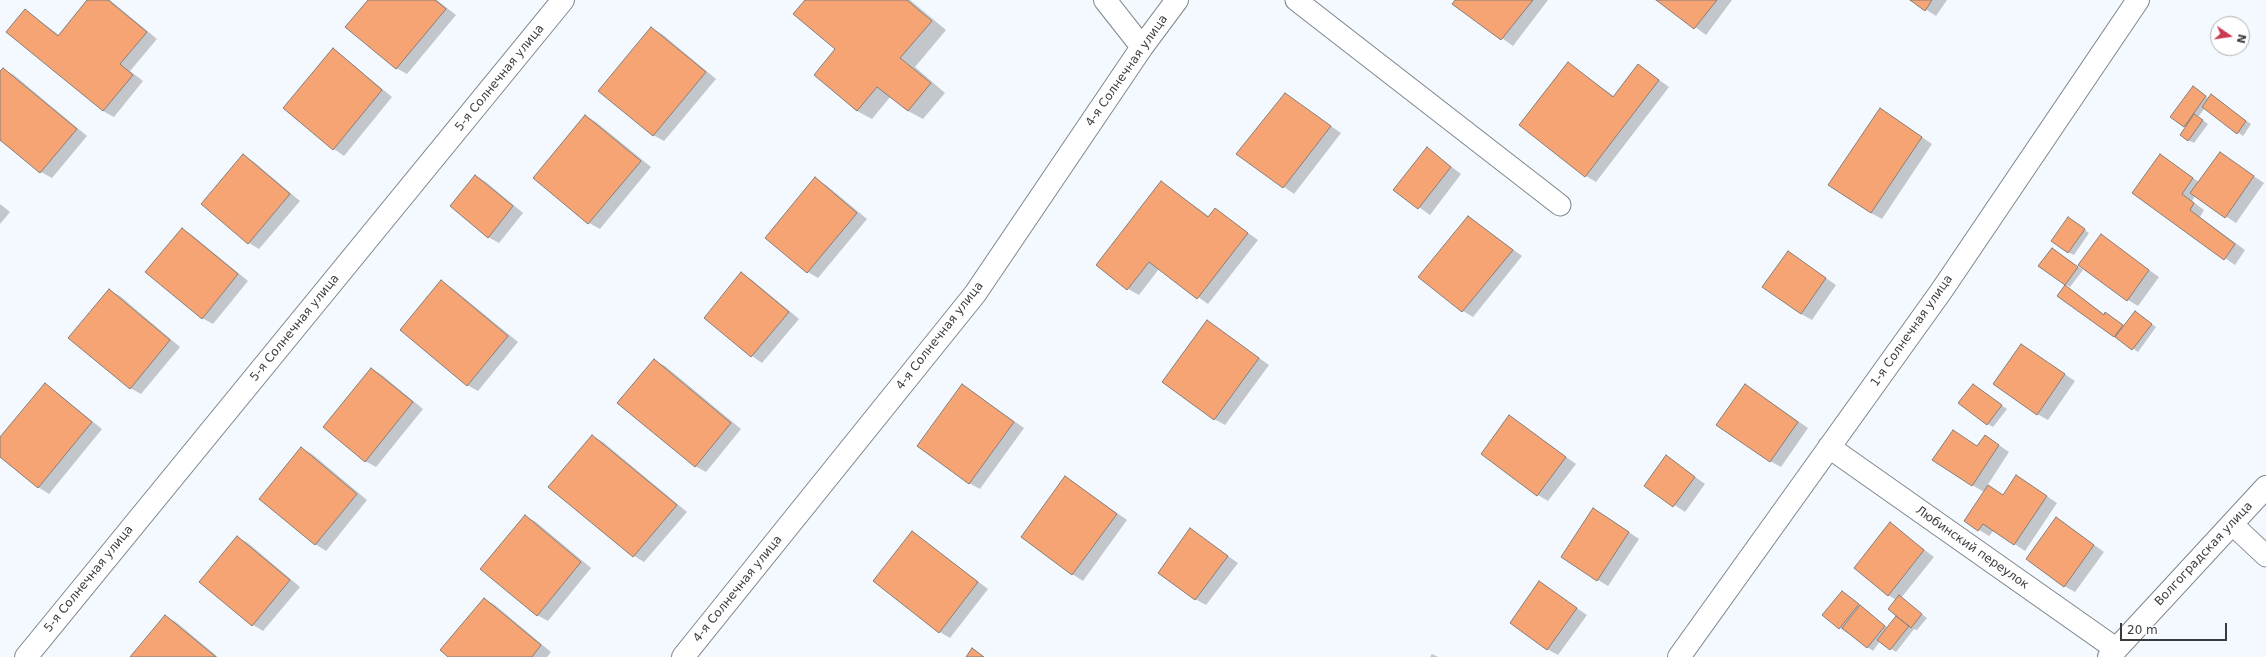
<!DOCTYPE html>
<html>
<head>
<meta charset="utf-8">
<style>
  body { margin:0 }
  #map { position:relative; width:2266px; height:657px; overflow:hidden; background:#f4f9ff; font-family:"DejaVu Sans",sans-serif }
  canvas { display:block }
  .north { position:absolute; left:2210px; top:16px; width:40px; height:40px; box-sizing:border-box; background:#fff; border:1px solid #b0b1b2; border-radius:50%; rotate:103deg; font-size:11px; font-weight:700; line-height:16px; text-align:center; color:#393c3f }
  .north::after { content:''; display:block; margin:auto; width:14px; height:18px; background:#ca3a53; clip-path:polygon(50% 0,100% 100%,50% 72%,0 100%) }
  .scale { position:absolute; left:2120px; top:623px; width:107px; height:18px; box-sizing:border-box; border:2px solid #393c3f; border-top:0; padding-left:5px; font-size:12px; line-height:14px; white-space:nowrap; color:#393c3f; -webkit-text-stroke:3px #fff; paint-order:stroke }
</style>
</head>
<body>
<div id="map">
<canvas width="2266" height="657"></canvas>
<div class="north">N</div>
<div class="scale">20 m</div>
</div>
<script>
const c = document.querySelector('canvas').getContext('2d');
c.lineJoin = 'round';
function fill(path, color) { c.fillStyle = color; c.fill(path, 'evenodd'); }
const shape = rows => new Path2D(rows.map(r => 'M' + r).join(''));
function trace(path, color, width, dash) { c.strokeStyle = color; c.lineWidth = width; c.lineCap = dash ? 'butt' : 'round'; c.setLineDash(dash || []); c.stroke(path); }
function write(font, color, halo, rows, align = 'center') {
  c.font = font + ' "DejaVu Sans",sans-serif'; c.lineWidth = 3.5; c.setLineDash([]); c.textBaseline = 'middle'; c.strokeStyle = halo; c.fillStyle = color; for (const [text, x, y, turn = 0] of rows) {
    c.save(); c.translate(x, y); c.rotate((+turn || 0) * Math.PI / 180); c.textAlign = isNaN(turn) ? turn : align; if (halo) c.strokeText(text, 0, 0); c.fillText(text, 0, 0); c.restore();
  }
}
fill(shape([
  [89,0,110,0,157,39,130,71,143,81,114,117,103,111,25,10,59,35],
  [369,0,437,0,456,15,407,74,396,68],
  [806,0,910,0,946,30,915,67,945,93,923,119,908,111,891,96,872,119,857,111,815,75,836,49],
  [1456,0,1548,0,1513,46,1453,3],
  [1658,0,1732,0,1706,35],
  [1911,0,1947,0,1936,16],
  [651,28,662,34,716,79,664,141,653,135],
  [333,50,343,56,392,97,344,156,334,149,284,108],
  [1568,63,1615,97,1638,65,1669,87,1596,182,1586,176],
  [3,69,14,75,87,136,52,178,41,172,0,138,0,73],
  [2199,91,2209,99,2216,99,2251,124,2243,136,2205,108,2198,117,2208,124,2194,143,2188,140,2186,127,2171,117],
  [1285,94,1341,133,1294,194,1238,154],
  [586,116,596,122,651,167,600,229,589,223,534,178],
  [1891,116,1932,144,1882,219,1871,213],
  [1427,148,1461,174,1430,215,1395,190],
  [2220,153,2264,183,2236,223,2195,196,2192,201,2204,210,2200,217,2245,250,2235,265,2133,193,2161,156,2199,182],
  [244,155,254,162,300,201,259,249,249,243,202,204],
  [476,176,486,182,523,213,499,243,488,237],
  [815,179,826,185,867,219,818,278,808,272,766,237],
  [1161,182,1210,217,1216,210,1258,240,1208,304,1159,269,1139,295,1128,289],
  [0,204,10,212,0,224],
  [1469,217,1522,256,1473,317,1463,311],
  [2074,221,2089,233,2074,255,2068,252],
  [182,229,192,235,248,281,213,324,202,318],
  [2101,236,2159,277,2138,306,2128,300],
  [2053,249,2083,270,2070,287,2065,284],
  [1788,252,1836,285,1812,320,1801,314],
  [742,274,752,280,799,319,762,363,752,356,705,318],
  [441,282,452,288,518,342,478,391,467,385],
  [109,290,120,296,180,347,141,394,130,388],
  [2071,290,2105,315,2111,317,2124,326,2140,315,2156,327,2138,352,2059,295],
  [1208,322,1269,365,1225,425,1214,419],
  [2021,345,2075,381,2048,420,2037,414],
  [654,360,665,366,741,429,706,472,695,466],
  [372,369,382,375,423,409,376,467,365,461],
  [45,385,55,391,102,429,49,494,38,487,0,456,0,439],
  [963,385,1024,428,980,489,969,483],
  [1974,385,2007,409,1993,427,1988,424],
  [1756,392,1808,428,1781,467,1770,461],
  [1519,423,1576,464,1548,501,1538,495],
  [1953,431,1978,447,1996,443,2009,452,1987,486,2003,496,2017,476,2057,503,2025,551,1994,530,1989,536,1965,521,1984,492,1972,485],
  [592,436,603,442,687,512,644,562,634,556,550,487],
  [301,448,312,454,367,500,326,551,315,544],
  [1666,456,1705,484,1685,512,1645,485],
  [1066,477,1127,520,1083,581,1072,574],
  [1604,515,1639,539,1608,586,1598,580],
  [525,516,536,522,591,568,548,621,537,615],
  [2057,518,2104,552,2075,592,2064,586],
  [1890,524,1934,557,1901,598,1927,618,1917,630,1914,629,1896,652,1880,641,1873,651,1840,628,1842,592,1888,628,1898,616,1896,600,1888,595],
  [1191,530,1238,563,1206,605,1195,599],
  [912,532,988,589,950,638,940,632],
  [237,537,248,543,300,587,263,631,253,625],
  [1540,583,1587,615,1558,655,1547,649],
  [484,599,495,605,551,652,547,657,449,657],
  [165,616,176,622,218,657,131,657],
  [1432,654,1438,657,1430,657]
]), '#0003');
const building = shape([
  [87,0,108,0,147,32,120,64,133,75,103,111,6,32,25,9,58,36,87,0],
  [368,0,435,0,446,9,396,69,345,27,368,0],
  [805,0,907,0,932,21,900,58,931,83,908,111,877,87,857,111,814,75,835,49,793,14,805,0],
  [1455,0,1533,0,1501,40,1452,4,1455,0],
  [1656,0,1717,0,1694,29,1656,0],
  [1910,0,1932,0,1925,11,1910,0],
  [651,27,706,72,653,136,598,91,651,27],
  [333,48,382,90,333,150,283,108,333,48],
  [1568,62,1613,97,1638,64,1659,80,1585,177,1519,125,1568,62],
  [3,68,77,129,40,173,0,140,0,71,3,68],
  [2193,86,2206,96,2184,127,2170,117,2193,86],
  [1285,93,1331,126,1283,188,1236,154,1285,93],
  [2211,94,2246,121,2237,134,2202,107,2211,94],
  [1880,108,1922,137,1871,213,1828,185,1880,108],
  [2194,114,2203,120,2188,141,2180,135,2194,114],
  [585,115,641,161,588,224,533,178,585,115],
  [1427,147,1451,167,1418,209,1393,190,1427,147],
  [2220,152,2254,176,2225,218,2190,193,2220,152],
  [243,154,290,194,248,244,201,204,243,154],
  [2160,154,2193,178,2182,194,2194,203,2190,210,2235,244,2224,260,2132,193,2160,154],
  [475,175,513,206,488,238,450,206,475,175],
  [815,177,857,213,807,273,765,238,815,177],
  [1161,181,1208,217,1215,208,1248,233,1197,299,1149,262,1127,290,1096,265,1161,181],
  [1468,216,1513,250,1462,312,1418,277,1468,216],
  [2068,217,2085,229,2068,253,2051,241,2068,217],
  [182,228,238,274,202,319,145,272,182,228],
  [2101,234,2149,270,2127,301,2078,265,2101,234],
  [2052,248,2078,267,2065,285,2038,266,2052,248],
  [1788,251,1826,278,1801,314,1762,287,1788,251],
  [741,272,789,312,751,357,704,318,741,272],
  [441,280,508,336,467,386,400,330,441,280],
  [2065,285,2104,315,2105,312,2123,325,2114,337,2057,296,2065,285],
  [109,289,170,340,130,389,68,338,109,289],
  [2135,311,2152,324,2132,350,2115,337,2135,311],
  [1207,320,1259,358,1214,420,1162,382,1207,320],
  [2021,344,2065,374,2037,415,1993,384,2021,344],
  [654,359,731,423,695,467,617,403,654,359],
  [371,368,413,402,365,462,323,427,371,368],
  [45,383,92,422,38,488,0,457,0,437,45,383],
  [962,384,1014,422,969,484,917,446,962,384],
  [1745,384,1798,422,1770,462,1716,425,1745,384],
  [1973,384,2002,405,1987,425,1958,403,1973,384],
  [1509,415,1566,457,1537,496,1481,454,1509,415],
  [1953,430,1977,446,1985,435,1999,445,1972,486,1932,460,1953,430],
  [592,435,677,505,633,557,548,487,592,435],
  [301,447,357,494,315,545,259,499,301,447],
  [1666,455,1695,477,1673,507,1644,486,1666,455],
  [2016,475,2047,496,2014,545,1983,524,1978,531,1964,521,1988,485,2003,495,2016,475],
  [1065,476,1117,514,1072,575,1021,537,1065,476],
  [1593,508,1629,532,1597,581,1561,557,1593,508],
  [525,515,581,562,537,616,480,569,525,515],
  [2056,517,2094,545,2064,587,2026,559,2056,517],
  [1890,522,1924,550,1888,596,1854,568,1890,522],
  [1190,528,1228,556,1195,600,1158,573,1190,528],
  [912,531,978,582,939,633,873,581,912,531],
  [237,536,290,580,252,626,199,582,237,536],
  [1539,581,1577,608,1547,650,1510,623,1539,581],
  [1842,591,1859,604,1839,629,1822,615,1842,591],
  [1899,595,1922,614,1911,628,1888,609,1899,595],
  [484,598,541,645,532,657,448,657,440,650,484,598],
  [1860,605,1885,626,1867,648,1842,628,1860,605],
  [165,615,216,657,130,657,165,615],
  [1896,616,1909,626,1890,650,1877,640,1896,616],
  [972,648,984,657,966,657,972,648]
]);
fill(building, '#f7a474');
trace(building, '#877d77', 1);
const lane = shape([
  [1296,0,1560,205],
  [2232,524,2266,556]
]);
const street = shape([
  [1105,0,1142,47],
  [1829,447,2116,649],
  [26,657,563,0],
  [683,657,975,294,1142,47,1177,0],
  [1679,657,1942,290,2138,0]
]);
const primary = shape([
  [2109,657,2266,487]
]);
trace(lane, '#7e868d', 23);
trace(street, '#7e868d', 24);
trace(primary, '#7e868d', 24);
trace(lane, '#fff', 21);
trace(street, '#fff', 22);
trace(primary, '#fff', 22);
write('12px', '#393c3f', '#fff', [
  ["4-я Солнечная улица",1127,71,-55],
  ["5-я Солнечная улица",500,78,-51],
  ["5-я Солнечная улица",295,328,-51],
  ["1-я Солнечная улица",1912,331,-55],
  ["4-я Солнечная улица",940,336,-52],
  ["Любинский переулок",1972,548,35],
  ["Волгоградская улица",2204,554,-47],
  ["5-я Солнечная улица",89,579,-51],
  ["4-я Солнечная улица",738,589,-51]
]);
</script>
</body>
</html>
